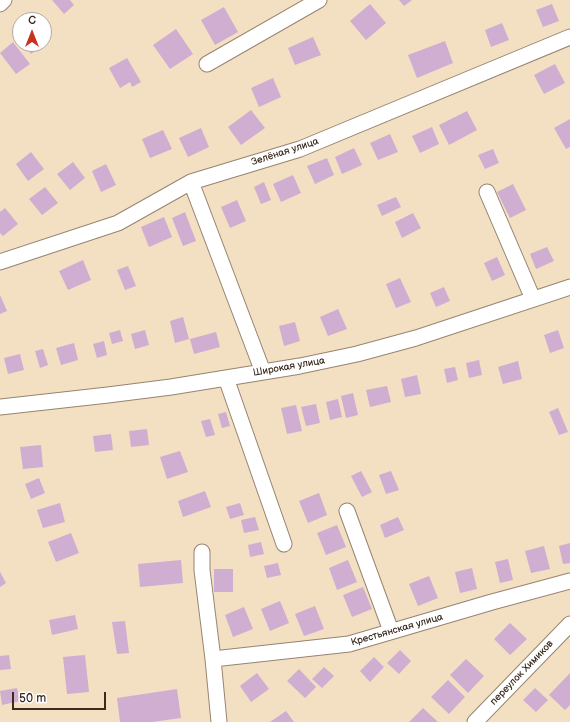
<!DOCTYPE html>
<html>
<head>
<meta charset="utf-8">
<style>
  body { margin:0 }
  #map { position:relative; width:570px; height:722px; overflow:hidden; background:#f3dfc2; font-family:"Balsamiq Sans",sans-serif }
  canvas { display:block }
  .north { position:absolute; left:12px; top:12px; width:40px; height:40px; box-sizing:border-box; background:#fff; border:1px solid #b1aaa5; border-radius:50%; rotate:0deg; font-size:11px; font-weight:700; line-height:16px; text-align:center; color:#3b2a1e }
  .north::after { content:''; display:block; margin:auto; width:14px; height:18px; background:#c8321e; clip-path:polygon(50% 0,100% 100%,50% 72%,0 100%) }
  .scale { position:absolute; left:12px; top:692px; width:94px; height:18px; box-sizing:border-box; border:2px solid #3b2a1e; border-top:0; padding-left:5px; font-size:12px; line-height:14px; white-space:nowrap; color:#3b2a1e; -webkit-text-stroke:3px #fff; paint-order:stroke }
</style>
</head>
<body>
<div id="map">
<canvas width="570" height="722"></canvas>
<div class="north">С</div>
<div class="scale">50 m</div>
</div>
<script>
const c = document.querySelector('canvas').getContext('2d');
c.lineJoin = 'round';
function fill(path, color) { c.fillStyle = color; c.fill(path, 'evenodd'); }
const shape = rows => new Path2D(rows.map(r => 'M' + r).join(''));
function trace(path, color, width, dash) { c.strokeStyle = color; c.lineWidth = width; c.lineCap = dash ? 'butt' : 'round'; c.setLineDash(dash || []); c.stroke(path); }
function write(font, color, halo, rows, align = 'center') {
  c.font = font + ' "Balsamiq Sans",sans-serif'; c.lineWidth = 3; c.setLineDash([]); c.textBaseline = 'middle'; c.strokeStyle = halo; c.fillStyle = color; for (const [text, x, y, turn = 0] of rows) {
    c.save(); c.translate(x, y); c.rotate((+turn || 0) * Math.PI / 180); c.textAlign = isNaN(turn) ? turn : align; if (halo) c.strokeText(text, 0, 0); c.fillText(text, 0, 0); c.restore();
  }
}
fill(shape([
  [52,0,70,0,74,5,64,14],
  [399,0,412,0,404,6],
  [370,4,386,23,366,40,350,21],
  [552,4,559,21,543,27,536,10],
  [224,7,238,32,215,45,201,20],
  [502,23,509,40,491,47,485,30],
  [176,29,193,54,170,69,153,45],
  [313,37,321,55,295,65,288,48],
  [445,41,453,63,417,78,408,55],
  [13,42,30,64,16,74,0,53],
  [24,44,44,44,31,54],
  [127,58,141,82,132,87,130,82,120,88,109,68],
  [555,64,565,83,544,94,534,75],
  [273,78,281,97,259,107,251,88],
  [251,110,265,128,241,145,228,127],
  [467,111,477,130,449,145,439,125],
  [570,119,570,147,566,149,554,128],
  [432,127,439,144,420,153,412,136],
  [201,128,209,147,188,157,179,138],
  [163,130,172,149,150,158,142,139],
  [390,134,398,152,378,160,370,143],
  [354,148,362,165,342,174,335,157],
  [493,149,499,163,485,169,478,155],
  [31,152,44,169,28,181,16,164],
  [327,158,334,175,315,184,307,166],
  [73,162,85,178,70,190,57,174],
  [106,164,116,185,101,192,92,171],
  [293,175,301,193,281,202,273,184],
  [264,182,271,200,261,204,254,187],
  [513,184,526,210,510,218,497,192],
  [45,187,58,203,42,215,29,199],
  [396,197,401,207,382,216,377,205],
  [237,200,246,221,230,228,221,207],
  [5,208,18,224,3,236,0,233,0,212],
  [185,212,196,241,183,246,172,218],
  [413,213,421,228,402,238,395,222],
  [164,217,172,237,149,247,141,227],
  [547,247,554,261,536,269,530,254],
  [497,257,505,275,492,281,484,263],
  [83,260,91,280,68,290,59,271],
  [128,266,136,286,125,290,117,270],
  [400,278,411,302,396,308,386,284],
  [444,287,450,301,436,307,430,293],
  [0,295,7,311,0,314],
  [338,309,347,329,328,336,320,317],
  [183,317,189,339,175,343,170,321],
  [295,322,300,341,284,346,279,326],
  [120,330,123,341,112,344,109,333],
  [145,330,149,345,135,349,131,334],
  [558,330,564,348,550,353,544,335],
  [216,332,220,347,194,354,190,339],
  [104,341,107,355,97,358,93,344],
  [74,343,78,360,61,365,56,348],
  [43,349,48,365,40,368,35,351],
  [20,354,24,370,8,374,4,358],
  [479,360,482,375,469,378,466,363],
  [518,361,522,379,503,384,498,367],
  [455,367,458,380,447,383,444,369],
  [417,375,421,394,405,397,401,379],
  [387,386,391,402,370,407,366,390],
  [353,393,358,415,346,418,341,396],
  [338,399,342,417,330,420,326,402],
  [316,404,320,423,306,426,301,407],
  [296,405,302,431,287,434,281,408],
  [558,408,568,432,559,435,549,412],
  [226,412,230,426,222,428,218,414],
  [210,419,215,435,206,437,201,421],
  [147,429,149,445,131,447,129,431],
  [111,434,113,450,95,452,93,436],
  [41,445,43,467,23,469,20,447],
  [180,451,188,472,167,479,160,457],
  [361,471,372,492,362,497,351,476],
  [391,471,399,490,386,494,379,475],
  [39,478,45,493,31,499,25,484],
  [205,491,211,507,183,517,178,501],
  [319,493,327,515,308,523,299,501],
  [60,503,65,522,43,528,37,510],
  [240,503,244,515,230,519,226,507],
  [255,517,259,530,244,533,241,520],
  [398,517,404,530,385,538,380,525],
  [337,525,346,547,326,555,317,533],
  [71,533,79,553,56,562,48,542],
  [261,542,264,554,250,557,248,545],
  [570,543,570,563,563,564,559,546],
  [544,546,550,569,531,573,525,551],
  [508,559,513,580,500,583,495,562],
  [181,560,183,583,140,587,138,564],
  [348,560,357,582,337,590,329,568],
  [278,563,281,575,267,578,264,566],
  [472,568,477,589,460,593,455,572],
  [214,569,233,569,233,592,214,592],
  [0,572,6,583,0,587],
  [429,576,438,598,418,606,409,584],
  [363,587,372,609,352,617,343,595],
  [280,601,289,623,270,631,261,609],
  [315,606,324,629,304,636,295,614],
  [244,607,253,629,233,637,225,615],
  [75,615,78,629,52,635,49,620],
  [125,621,129,653,117,654,112,622],
  [510,623,527,639,510,655,494,639],
  [400,650,411,661,399,674,387,663],
  [9,655,11,669,0,670,0,656],
  [85,655,89,692,67,694,63,657],
  [374,657,384,667,370,682,360,671],
  [466,659,484,676,468,693,450,675],
  [324,667,334,676,322,688,312,679],
  [299,669,316,687,305,698,287,681],
  [257,673,269,689,251,702,240,686],
  [570,673,570,705,565,710,549,695],
  [448,680,465,697,449,714,431,697],
  [17,688,20,701,2,705,0,691],
  [535,688,548,700,536,712,523,700],
  [177,689,181,718,152,722,120,722,117,698],
  [423,708,438,722,409,722],
  [286,711,294,722,270,722]
]), '#cfaed2');
const minor = shape([
  [0,4,4,0],
  [207,64,319,0],
  [191,182,263,372],
  [487,192,533,299],
  [0,262,118,223,191,182,300,149,570,37],
  [226,378,284,544],
  [0,407,108,395,171,387,300,366,357,354,416,338,570,287],
  [347,511,391,631],
  [202,552,202,570,213,659],
  [219,722,213,659,349,644,492,602,570,581],
  [475,722,570,624]
]);
trace(minor, '#978470', 17);
trace(minor, '#fff', 15);
write('10px', '#3b2a1e', '#fff', [
  ["Зелёная улица",285,152,-18],
  ["Широкая улица",289,367,-10],
  ["Крестьянская улица",397,630,-16],
  ["переулок Химиков",522,673,-46]
]);
</script>
</body>
</html>
